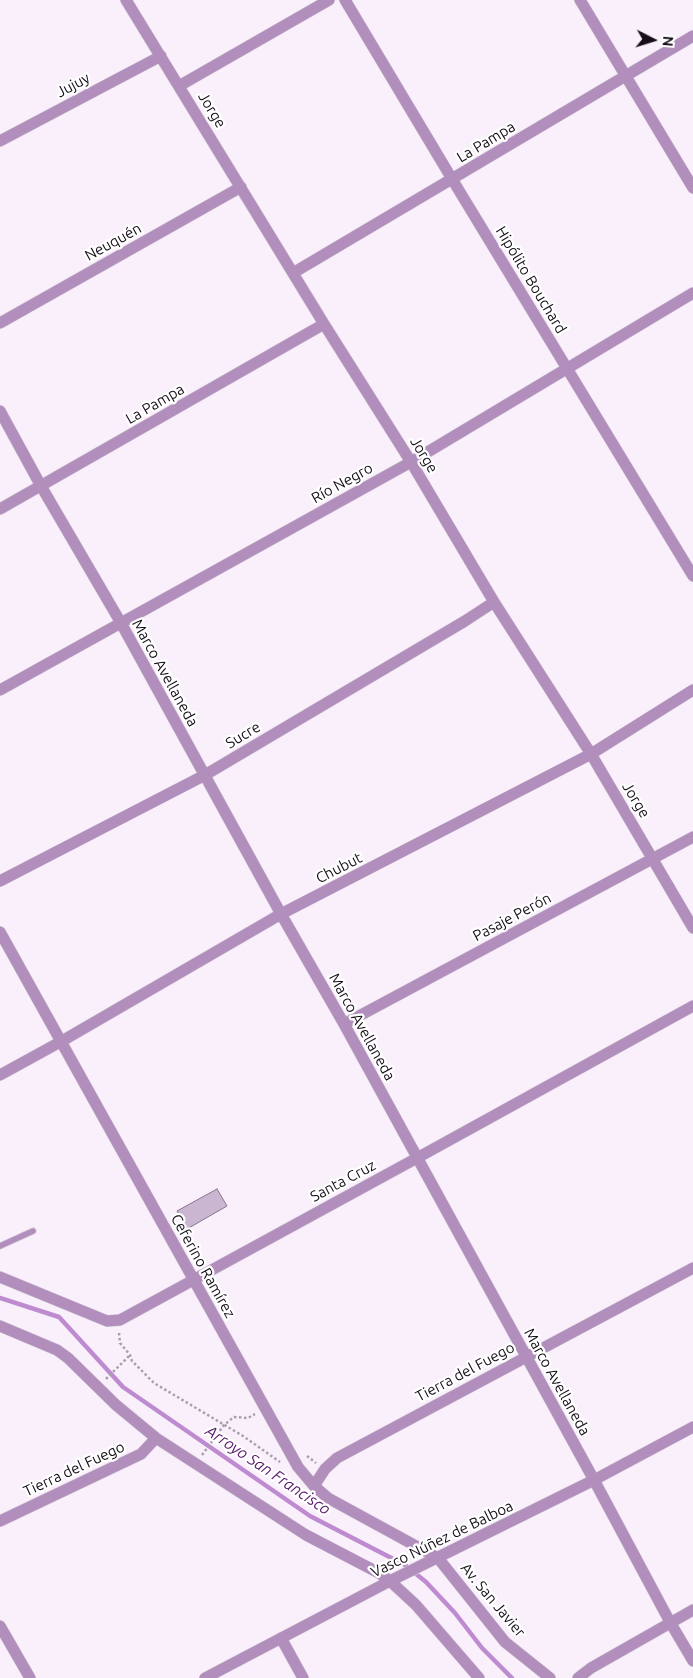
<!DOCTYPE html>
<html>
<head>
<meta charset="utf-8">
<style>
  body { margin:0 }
  #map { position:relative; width:693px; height:1678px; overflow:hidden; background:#f9f0fc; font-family:Ubuntu,sans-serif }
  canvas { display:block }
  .north { position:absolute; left:628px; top:15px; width:50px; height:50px; -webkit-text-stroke:4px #fff; paint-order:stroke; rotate:95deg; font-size:14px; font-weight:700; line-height:20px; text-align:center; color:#160f18 }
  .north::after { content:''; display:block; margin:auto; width:18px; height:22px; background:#160f18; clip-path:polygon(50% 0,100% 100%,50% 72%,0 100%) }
</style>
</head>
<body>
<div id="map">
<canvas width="693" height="1678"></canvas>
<div class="north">N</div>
</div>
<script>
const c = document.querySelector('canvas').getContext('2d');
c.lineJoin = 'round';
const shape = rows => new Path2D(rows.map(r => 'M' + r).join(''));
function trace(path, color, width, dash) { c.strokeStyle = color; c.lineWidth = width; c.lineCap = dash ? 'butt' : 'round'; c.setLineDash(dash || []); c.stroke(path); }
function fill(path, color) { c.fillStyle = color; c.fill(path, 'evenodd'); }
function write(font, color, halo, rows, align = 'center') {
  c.font = font + ' Ubuntu,sans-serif'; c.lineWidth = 4.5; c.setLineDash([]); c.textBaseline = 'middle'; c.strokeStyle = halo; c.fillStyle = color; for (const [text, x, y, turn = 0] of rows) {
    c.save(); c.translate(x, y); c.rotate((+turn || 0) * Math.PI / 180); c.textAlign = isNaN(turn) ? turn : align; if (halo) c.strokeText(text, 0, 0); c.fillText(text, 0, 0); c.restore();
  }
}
trace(shape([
  [0,1298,59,1317,123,1387,310,1516,405,1565,426,1582,455,1613,482,1648,512,1678]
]), '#bf8bd0', 4.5);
const building = shape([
  [217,1189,227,1206,187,1229,177,1211,217,1189]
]);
fill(building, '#cab6d1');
trace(building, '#87748e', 1);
const lane = shape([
  [0,1246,33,1231]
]);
const street = shape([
  [126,0,324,324,411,462,494,602,591,754,693,928],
  [345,0,452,179,693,576],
  [580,0,693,188],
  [179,86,329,0],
  [0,141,161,56],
  [293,273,693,36],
  [0,323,241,187],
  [0,411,41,486,121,623,281,914,344,1024,594,1480,670,1622,693,1661],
  [0,509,324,324],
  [0,690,411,462,693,293],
  [0,881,205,775,465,621,494,602],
  [0,932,298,1467,314,1486,328,1498,438,1558,505,1642,550,1678],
  [344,1024,693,837],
  [0,1075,62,1041,281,914,591,754,693,690],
  [0,1277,107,1321,120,1320,417,1158,693,1006],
  [0,1326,57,1350,68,1358,116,1405,156,1438,306,1535,379,1573,390,1581,416,1605,479,1678],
  [314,1486,325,1469,337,1458,693,1268],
  [0,1521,141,1454,156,1438],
  [0,1626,30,1678],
  [281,1638,303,1678],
  [205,1678,390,1581,594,1480,693,1427],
  [578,1678,591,1668,693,1610]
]);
trace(lane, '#d5ccd8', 7);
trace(street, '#d5ccd8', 12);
trace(shape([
  [119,1333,120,1343,130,1355,132,1361,154,1383,243,1436,280,1462],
  [106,1379,130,1355],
  [202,1455,224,1425,234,1417,248,1418,255,1414],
  [307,1456,316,1463]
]), '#a79faa', 2.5, [2.5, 2.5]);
trace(lane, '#b28ebd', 5.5);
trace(street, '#b28ebd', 11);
write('15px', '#160f18', '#fff', [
  ["Jujuy",73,85,-28],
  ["Jorge",212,110,59],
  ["La Pampa",486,142,-31],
  ["Neuquén",113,242,-29],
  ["Hipólito Bouchard",531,280,59],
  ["La Pampa",155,404,-30],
  ["Jorge",424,455,59],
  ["Río Negro",342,483,-29],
  ["Marco Avellaneda",165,673,61],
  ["Sucre",243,735,-31],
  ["Jorge",636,800,59],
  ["Chubut",339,868,-27],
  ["Pasaje Perón",512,917,-28],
  ["Marco Avellaneda",362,1027,61],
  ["Santa Cruz",343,1181,-28],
  ["Ceferino Ramírez",203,1266,61],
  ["Tierra del Fuego",465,1372,-28],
  ["Marco Avellaneda",557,1382,61],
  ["Tierra del Fuego",74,1469,-25],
  ["Vasco Núñez de Balboa",442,1539,-26],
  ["Av. San Javier",493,1600,50]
]);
write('italic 16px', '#59186b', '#fff', [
  ["Arroyo San Francisco",268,1470,34]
]);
</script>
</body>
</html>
